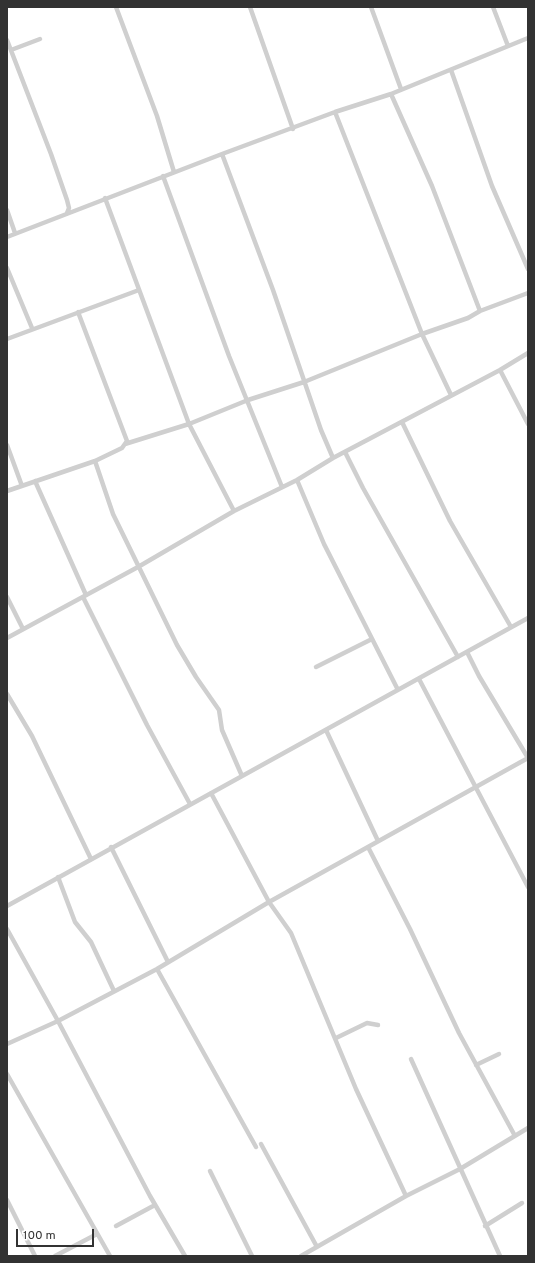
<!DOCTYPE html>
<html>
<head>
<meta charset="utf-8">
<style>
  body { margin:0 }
  #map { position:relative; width:535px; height:1263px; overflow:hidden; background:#fff; font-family:Overpass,sans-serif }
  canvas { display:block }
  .frame { position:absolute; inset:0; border:8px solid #323232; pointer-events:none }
  .scale { position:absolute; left:16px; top:1229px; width:78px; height:18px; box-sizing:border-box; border:2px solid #323232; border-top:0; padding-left:5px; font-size:12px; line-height:14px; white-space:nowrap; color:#323232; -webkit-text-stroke:3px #fff; paint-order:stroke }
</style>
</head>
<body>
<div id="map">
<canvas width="535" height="1263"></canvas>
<div class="frame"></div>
<div class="scale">100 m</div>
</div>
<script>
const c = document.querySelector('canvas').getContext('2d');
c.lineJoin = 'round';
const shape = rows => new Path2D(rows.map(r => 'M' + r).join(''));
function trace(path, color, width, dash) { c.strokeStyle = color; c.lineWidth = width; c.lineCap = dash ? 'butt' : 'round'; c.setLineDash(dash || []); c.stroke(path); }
trace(shape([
  [116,7,157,116,174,172],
  [250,7,293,129],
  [371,7,401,89],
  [493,7,508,46],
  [7,40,51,154,67,200,69,208,67,213],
  [11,50,40,39],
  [451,70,492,186,528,269],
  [391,94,432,186,480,311,528,293],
  [335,112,422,334,451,395],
  [222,154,273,290,321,430,333,458],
  [163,176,229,356,282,487],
  [105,198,189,424,234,511],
  [7,210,15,233],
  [7,237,222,154,335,112,391,94,528,38],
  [7,268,32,328],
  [7,339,139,290],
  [500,370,528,424],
  [402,422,450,521,511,627],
  [125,444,189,424,248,400,304,382,422,334,468,318,480,311],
  [7,445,22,486],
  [345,452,363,488,458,657],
  [95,461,113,514,177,645,196,677,219,710,222,730,242,776],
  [297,480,324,544,398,690],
  [35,481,86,595],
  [7,491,95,461,122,448,127,441,78,312],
  [7,597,23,629],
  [83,597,147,725,190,804],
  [7,638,138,567,234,511,297,480,333,458,500,370,528,353],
  [467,652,479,676,528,758],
  [316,667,372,639],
  [419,679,528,887],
  [7,694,32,736,91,859],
  [326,730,378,841],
  [211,793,269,902,291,933,356,1089,406,1196],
  [111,847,168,962],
  [368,847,410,929,459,1033,515,1136],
  [58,877,75,922,91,942,114,991],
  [7,906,528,618],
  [7,929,58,1021,157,969,269,902,528,758],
  [157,969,256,1147],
  [336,1038,367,1023,378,1025],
  [7,1044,58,1021,150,1196,185,1256],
  [411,1059,500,1256],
  [476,1065,499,1054],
  [7,1074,110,1256],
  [261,1144,317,1247],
  [210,1171,252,1256],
  [7,1200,35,1256],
  [116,1226,155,1205],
  [485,1226,522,1203],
  [55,1256,97,1234],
  [301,1256,406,1196,460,1169,528,1128]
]), '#cfcfcf', 4.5);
</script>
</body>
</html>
